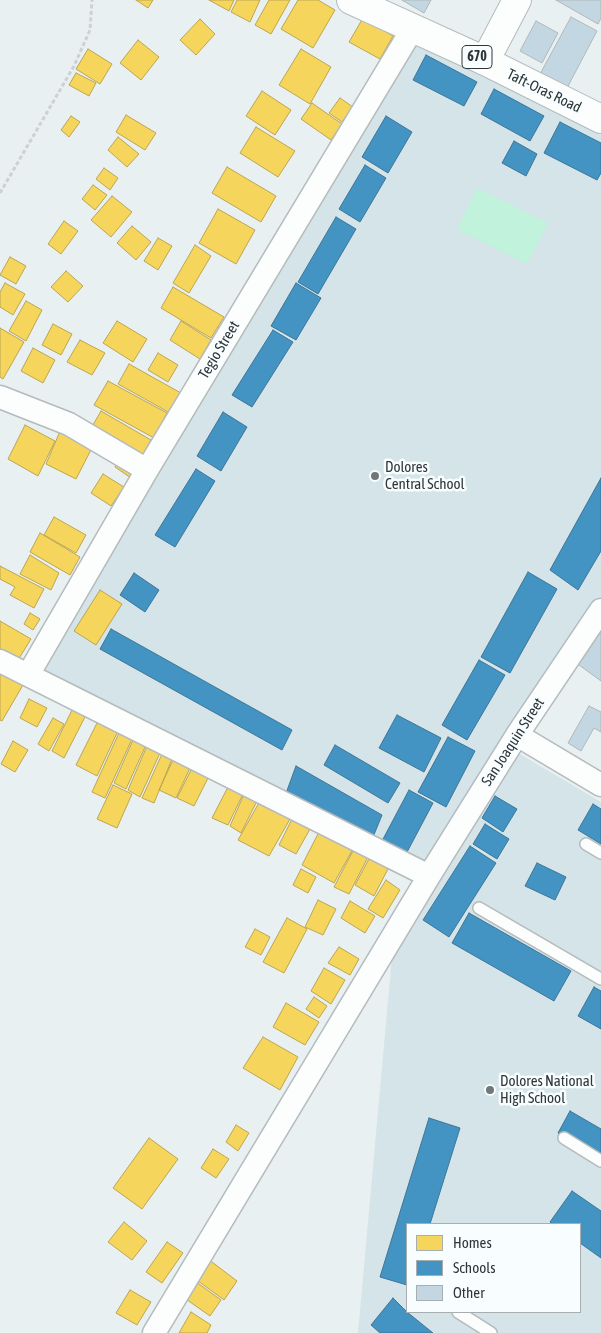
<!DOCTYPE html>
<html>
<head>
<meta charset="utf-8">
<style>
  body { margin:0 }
  #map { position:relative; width:601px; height:1333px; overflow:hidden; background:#e8f0f2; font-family:"Asap Condensed",sans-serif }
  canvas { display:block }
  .legend { position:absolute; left:406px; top:1223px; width:175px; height:90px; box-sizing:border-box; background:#f8feff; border:1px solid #a8aeaf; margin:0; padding:6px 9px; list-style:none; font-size:15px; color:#303637 }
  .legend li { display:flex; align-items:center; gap:10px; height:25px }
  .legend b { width:25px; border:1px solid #a8aeaf }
</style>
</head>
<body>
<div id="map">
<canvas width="601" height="1333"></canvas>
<ul class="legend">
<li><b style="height:14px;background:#f6d55c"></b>Homes</li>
<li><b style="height:14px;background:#4393c3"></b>Schools</li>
<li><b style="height:14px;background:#c3d7e2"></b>Other</li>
</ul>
</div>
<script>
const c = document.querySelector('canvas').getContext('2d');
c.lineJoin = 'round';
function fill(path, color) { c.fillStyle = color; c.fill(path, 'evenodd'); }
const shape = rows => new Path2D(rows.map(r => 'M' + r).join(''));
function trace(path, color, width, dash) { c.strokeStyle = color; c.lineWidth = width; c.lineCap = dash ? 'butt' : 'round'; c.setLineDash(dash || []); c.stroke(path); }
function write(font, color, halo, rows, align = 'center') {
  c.font = font + ' "Asap Condensed",sans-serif'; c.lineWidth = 5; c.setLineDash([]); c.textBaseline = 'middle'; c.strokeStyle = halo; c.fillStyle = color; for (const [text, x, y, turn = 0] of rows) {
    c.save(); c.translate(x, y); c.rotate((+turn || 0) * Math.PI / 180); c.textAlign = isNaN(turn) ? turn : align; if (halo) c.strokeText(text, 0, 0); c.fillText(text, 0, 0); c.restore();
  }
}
fill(shape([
  [413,39,601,135,601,600,426,869,32,674],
  [518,753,601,802,601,1333,358,1333,392,956],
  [407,1224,580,1224,580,1312,407,1312]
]), '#d4e4e8');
fill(shape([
  [477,188,548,223,527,264,457,229]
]), '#c1f2db');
const homes = shape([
  [136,0,153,0,148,8,136,0],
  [209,0,234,0,229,11,209,0],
  [237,0,260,0,250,22,231,12,237,0],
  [269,0,290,0,271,34,255,25,269,0],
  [298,0,318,0,335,10,313,48,281,29,298,0],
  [363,18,393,36,380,59,349,42,363,18],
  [200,19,215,34,196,55,180,40,200,19],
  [138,40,159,57,141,80,120,63,138,40],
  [88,49,112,64,100,84,76,69,88,49],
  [301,49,331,67,310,104,279,85,301,49],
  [76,73,96,83,89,96,69,85,76,73],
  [262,91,291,110,275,135,246,116,262,91],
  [340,98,353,107,342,122,329,113,340,98],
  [312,103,342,124,331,140,301,119,312,103],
  [126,115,156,133,145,150,116,132,126,115],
  [71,116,80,122,69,137,61,130,71,116],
  [256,127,295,151,278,177,240,153,256,127],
  [118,137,139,154,127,167,108,150,118,137],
  [227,167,276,196,261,222,212,193,227,167],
  [104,168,118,178,110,190,96,179,104,168],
  [93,185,107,195,95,210,82,199,93,185],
  [112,196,132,212,111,237,91,220,112,196],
  [218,209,255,230,236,264,199,243,218,209],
  [64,221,78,231,61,254,48,244,64,221],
  [132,226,151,242,136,260,117,243,132,226],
  [158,238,172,246,158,270,144,261,158,238],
  [195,245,211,256,189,293,173,283,195,245],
  [10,257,26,266,16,284,0,275,10,257],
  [66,271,83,286,68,302,51,287,66,271],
  [5,283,25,294,13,315,0,307,0,292,5,283],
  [173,287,224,317,211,338,161,308,173,287],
  [26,301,42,310,26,341,9,331,26,301],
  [117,321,147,339,133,362,103,343,117,321],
  [181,321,211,340,200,359,170,340,181,321],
  [53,324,72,334,61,355,42,345,53,324],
  [0,328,24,342,3,379,0,377,0,328],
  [80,340,105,353,92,375,67,362,80,340],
  [33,348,55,360,43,383,21,371,33,348],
  [158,353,178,365,168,382,148,370,158,353],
  [129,364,181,393,170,413,118,384,129,364],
  [108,381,167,413,154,438,94,405,108,381],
  [101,411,151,440,141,459,90,430,101,411],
  [25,425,55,441,38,476,8,459,25,425],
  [61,429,95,442,76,479,46,464,61,429],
  [121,458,137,468,131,478,115,467,121,458],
  [103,474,124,487,111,506,91,493,103,474],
  [54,517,86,535,76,553,44,535,54,517],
  [40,533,80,557,70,575,30,552,40,533],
  [30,555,59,573,51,590,20,574,30,555],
  [0,566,44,589,34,608,10,595,15,587,0,579,0,566],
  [100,590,122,604,96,645,74,631,100,590],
  [30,613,40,619,33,630,24,624,30,613],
  [0,621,31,639,18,660,0,649,0,621],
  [2,672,23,685,2,721,0,720,0,675,2,672],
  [29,699,47,708,37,727,20,718,29,699],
  [73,708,86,715,64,758,52,751,73,708],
  [53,718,64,724,49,751,38,744,53,718],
  [98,721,118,731,97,776,76,765,98,721],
  [119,733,132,739,105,798,92,792,119,733],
  [133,740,146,745,126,789,114,783,133,740],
  [13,741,28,750,15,772,1,764,13,741],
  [147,746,160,753,140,797,128,790,147,746],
  [162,754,172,759,154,803,142,798,162,754],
  [173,760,190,768,176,798,159,790,173,760],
  [192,768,209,776,194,806,177,798,192,768],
  [113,785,132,794,117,828,97,819,113,785],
  [229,785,243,794,228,825,212,818,229,785],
  [245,792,258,799,241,833,230,826,245,792],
  [260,801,290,819,269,856,238,840,260,801],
  [292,819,310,829,296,854,279,845,292,819],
  [319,832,353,849,334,883,302,865,319,832],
  [354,849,368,857,349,894,334,887,354,849],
  [370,857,389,867,374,896,355,885,370,857],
  [301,869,316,877,308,893,293,885,301,869],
  [386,880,400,890,383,918,368,909,386,880],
  [318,900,336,909,323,935,305,927,318,900],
  [350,901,375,916,365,933,341,918,350,901],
  [287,918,307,929,284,973,263,962,287,918],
  [255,929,270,937,261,955,245,947,255,929],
  [339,947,359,959,350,975,328,963,339,947],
  [324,968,345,980,331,1004,311,991,324,968],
  [314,997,327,1006,319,1018,306,1009,314,997],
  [286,1003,319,1022,305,1045,273,1027,286,1003],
  [263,1037,298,1057,280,1090,243,1068,263,1037],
  [236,1125,249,1133,238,1151,226,1142,236,1125],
  [149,1138,178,1159,142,1209,113,1188,149,1138],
  [213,1149,229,1159,216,1178,201,1168,213,1149],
  [124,1222,147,1241,132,1260,108,1242,124,1222],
  [167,1242,183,1253,162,1283,146,1272,167,1242],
  [208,1259,237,1281,224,1300,194,1278,208,1259],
  [195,1281,221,1300,210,1316,183,1297,195,1281],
  [130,1290,151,1302,137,1325,116,1313,130,1290],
  [191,1312,211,1325,207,1333,179,1333,191,1312]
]);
fill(homes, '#f6d55c');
trace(homes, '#bba551', 1);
const schools = shape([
  [426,55,477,82,464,106,413,80,426,55],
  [494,89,544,116,530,141,481,114,494,89],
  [386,116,412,132,388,173,362,157,386,116],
  [560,122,601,143,601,173,597,180,544,153,560,122],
  [514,141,537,154,526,176,502,163,514,141],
  [365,165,386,178,360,222,339,209,365,165],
  [336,217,356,229,318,294,298,282,336,217],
  [296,283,321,298,296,340,271,326,296,283],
  [273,330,293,342,252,407,232,395,273,330],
  [223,412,247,427,221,471,197,456,223,412],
  [196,469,215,481,175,547,155,535,196,469],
  [601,478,601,551,578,590,550,570,601,478],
  [528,572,557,589,510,673,481,657,528,572],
  [134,573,159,590,145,612,120,595,134,573],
  [111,629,292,730,282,750,100,649,111,629],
  [479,660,505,675,467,740,442,725,479,660],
  [397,715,441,738,424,772,379,748,397,715],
  [448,737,475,751,446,807,418,792,448,737],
  [335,745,400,783,388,803,324,765,335,745],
  [296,766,382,815,371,842,285,796,296,766],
  [409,790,433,803,406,854,382,841,409,790],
  [495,796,517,809,503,832,482,818,495,796],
  [593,804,601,809,601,844,578,830,593,804],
  [485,824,509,839,497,859,473,844,485,824],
  [470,846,496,863,449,937,423,920,470,846],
  [537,863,566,877,555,900,525,886,537,863],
  [469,913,571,971,554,1001,452,943,469,913],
  [594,987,601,991,601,1029,578,1016,594,987],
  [570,1111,601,1129,601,1157,558,1133,570,1111],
  [429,1118,460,1128,430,1224,407,1224,407,1285,380,1277,429,1118],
  [572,1191,601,1211,601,1258,580,1243,580,1224,553,1224,550,1222,572,1191],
  [393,1298,407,1312,433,1333,380,1333,371,1325,393,1298]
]);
fill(schools, '#4393c3');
trace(schools, '#3d7799', 1);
const building = shape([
  [402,0,431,0,424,13,402,0],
  [556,0,601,0,601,18,598,24,556,0],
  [571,17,597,31,567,88,540,74,571,17],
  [536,21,558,33,542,63,520,51,536,21],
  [601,627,601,681,575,662,601,627],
  [589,706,601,712,601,732,594,728,581,751,568,743,589,706]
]);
fill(building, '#c3d7e2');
trace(building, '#b1b7b9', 1);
const service = shape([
  [586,844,601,853],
  [479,908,601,979],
  [564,1138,601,1161],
  [458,1312,491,1333]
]);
const minor = shape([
  [0,397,69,424,147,470],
  [0,661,429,876],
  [28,675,147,470,413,28],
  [517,735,601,785],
  [154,1333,429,876,517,735,601,610]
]);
const tertiary = shape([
  [485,61,517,0]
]);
const primary = shape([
  [351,0,485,61,601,119]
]);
trace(service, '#b5bbbd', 14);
trace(minor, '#b5bbbd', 25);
trace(tertiary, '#b5bbbd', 30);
trace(primary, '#b5bbbd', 30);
trace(shape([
  [0,193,74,66,90,30,92,0]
]), '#ced0d1', 3, [4, 2.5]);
trace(service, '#fcfdfd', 11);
trace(minor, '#fcfdfd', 22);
trace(tertiary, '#fcfdfd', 28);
trace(primary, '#fcfdfd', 28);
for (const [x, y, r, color] of [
  [375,476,5,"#707778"],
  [490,1090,5,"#707778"]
]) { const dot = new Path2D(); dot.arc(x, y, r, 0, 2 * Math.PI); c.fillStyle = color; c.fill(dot); trace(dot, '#f8feff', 2); }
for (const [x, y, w] of [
  [477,57,30]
]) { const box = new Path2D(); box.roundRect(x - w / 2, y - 11.5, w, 23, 4); c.fillStyle = '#f8feff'; c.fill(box); trace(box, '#303637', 1); }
write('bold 14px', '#303637', null, [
  ["670",477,57]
]);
write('15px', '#303637', '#f8feff', [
  ["Taft-Oras Road",544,91,26],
  ["Tegio Street",219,350,-59],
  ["San Joaquin Street",513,742,-57]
]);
write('15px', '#303637', '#f8feff', [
  ["Dolores",385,467],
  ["Central School",385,484],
  ["Dolores National",500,1081],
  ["High School",500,1098]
], 'left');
</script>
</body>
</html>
